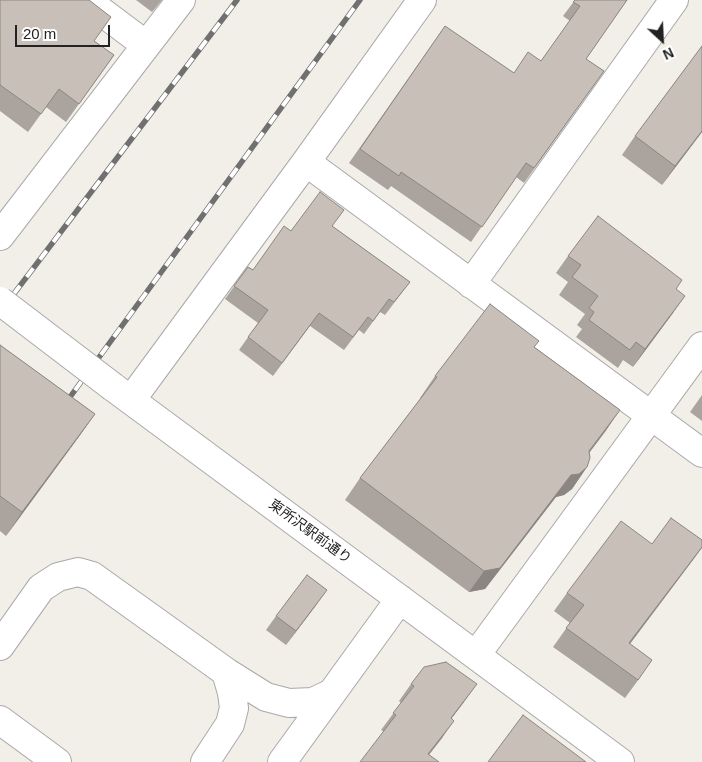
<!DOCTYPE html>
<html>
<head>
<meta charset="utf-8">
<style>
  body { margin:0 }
  #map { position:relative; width:702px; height:762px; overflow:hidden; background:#f2efe9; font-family:Arial,sans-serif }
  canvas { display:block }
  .north { position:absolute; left:637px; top:15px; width:50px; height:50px; -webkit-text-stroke:4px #fff; paint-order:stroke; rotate:155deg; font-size:14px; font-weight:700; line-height:20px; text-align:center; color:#222 }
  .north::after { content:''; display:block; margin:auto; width:18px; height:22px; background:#222; clip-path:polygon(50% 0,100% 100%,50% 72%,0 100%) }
  .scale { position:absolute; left:15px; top:25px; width:95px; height:22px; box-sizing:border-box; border:2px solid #222; border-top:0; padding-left:6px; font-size:15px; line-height:18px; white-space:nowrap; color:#222; -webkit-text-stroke:4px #fff; paint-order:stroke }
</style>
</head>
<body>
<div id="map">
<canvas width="702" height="762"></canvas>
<div class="north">N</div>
<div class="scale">20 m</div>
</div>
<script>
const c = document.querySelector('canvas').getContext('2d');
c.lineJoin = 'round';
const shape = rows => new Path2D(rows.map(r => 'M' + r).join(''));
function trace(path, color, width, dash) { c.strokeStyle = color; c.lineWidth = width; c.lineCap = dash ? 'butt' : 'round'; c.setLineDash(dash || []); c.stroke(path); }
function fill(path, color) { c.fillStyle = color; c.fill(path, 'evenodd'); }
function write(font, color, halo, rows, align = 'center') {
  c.font = font + ' Arial,"Noto Sans JP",sans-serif'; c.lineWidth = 4; c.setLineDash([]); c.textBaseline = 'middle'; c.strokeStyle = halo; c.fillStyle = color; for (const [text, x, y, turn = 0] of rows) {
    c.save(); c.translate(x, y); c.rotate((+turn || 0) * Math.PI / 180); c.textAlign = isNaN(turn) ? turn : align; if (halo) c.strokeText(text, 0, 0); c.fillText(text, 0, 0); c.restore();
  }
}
const minor = shape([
  [86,0,146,45],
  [306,162,702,453],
  [0,236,181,0],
  [471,284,674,0],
  [113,387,620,762],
  [131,400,306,162,422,0],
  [0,646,41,588,58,577,78,572,92,576,226,672,266,697,289,703,313,702,332,693],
  [476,655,702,346],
  [0,720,57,762],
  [205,762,230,724,234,708,232,693,226,672],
  [282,762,400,599]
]);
trace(minor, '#a9a9a9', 30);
trace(minor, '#fff', 28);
const rail = shape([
  [0,312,237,0],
  [62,408,360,0]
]);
trace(rail, '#707070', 5.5);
trace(rail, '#fff', 4, [11]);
const minorBridge = shape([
  [0,301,113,387]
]);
trace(minorBridge, '#a9a9a9', 30, []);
trace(minorBridge, '#fff', 28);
fill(shape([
  [0,0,94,41,114,55,66,122,46,107,28,132,0,111],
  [136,0,162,0,152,12],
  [575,0,627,0,586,59,604,71,524,183,516,177,471,242,391,186,388,190,349,163,445,26,513,73,541,61,570,21,563,16],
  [702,132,662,185,622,155,635,136],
  [332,226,410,282,385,315,380,312,364,334,359,330,344,350,310,326,273,376,239,350,258,323,225,299,248,267,253,270,291,231],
  [568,256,676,289,673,313,633,367,623,360,618,368,576,337,582,329,577,325,585,314,559,295,568,282,556,273],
  [0,345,95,414,78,438,6,536,0,531],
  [534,347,620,410,589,452,587,467,572,489,564,495,556,497,485,589,469,592,345,500,360,478,421,398,420,398,435,376],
  [702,395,702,421,690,412],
  [652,544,702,548,630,644,639,679,625,698,553,647,570,623,554,611,567,593],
  [317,604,286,645,266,630,276,616],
  [411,684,464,702,451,719,442,738,429,755,381,730,401,703,399,701]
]), '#aba49e');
fill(shape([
  [702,131,702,132,662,185,675,166],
  [685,296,673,313,633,367,645,349],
  [620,410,605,432,574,473,589,451],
  [95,414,78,438,6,536,22,512],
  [587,467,572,489,564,495,556,497,485,589,469,592,484,571,571,475],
  [702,547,692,561,616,662,629,643],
  [327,590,317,604,286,645,296,631],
  [477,684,464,702,438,736,451,718],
  [454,721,442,738,423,762]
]), '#8b8681');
const building = shape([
  [0,0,89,0,111,17,94,41,114,55,79,104,59,89,41,114,0,85,0,0],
  [575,0,627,0,586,59,604,71,534,168,526,163,482,227,401,172,399,176,360,149,445,26,514,73,528,52,541,61,580,6,573,2,575,0],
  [702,46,702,131,675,166,635,136,702,46],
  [320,192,344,210,332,226,410,282,394,302,389,299,373,321,368,317,353,337,319,313,282,363,248,337,268,310,234,286,248,267,253,270,284,226,291,231,320,192],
  [598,216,682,280,676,289,685,296,645,349,636,342,630,350,589,320,594,312,589,308,598,296,572,277,581,265,568,256,598,216],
  [490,304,539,341,534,347,620,410,589,451,590,458,587,467,579,474,571,475,500,568,484,571,360,478,437,377,435,376,490,304],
  [0,345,95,414,22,512,0,496,0,345],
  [671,518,702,540,702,547,629,643,652,660,638,680,566,628,584,605,567,593,621,521,652,544,671,518],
  [307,575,327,590,296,631,276,616,307,575],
  [446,662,477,684,451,718,454,721,428,754,439,762,360,762,396,715,393,713,414,686,411,684,424,667,446,662],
  [523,715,586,762,488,762,523,715]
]);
fill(building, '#c7bfb8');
trace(building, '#8b8681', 1);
write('14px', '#222', '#fff', [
  ["東所沢駅前通り",310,532,36]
]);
</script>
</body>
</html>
